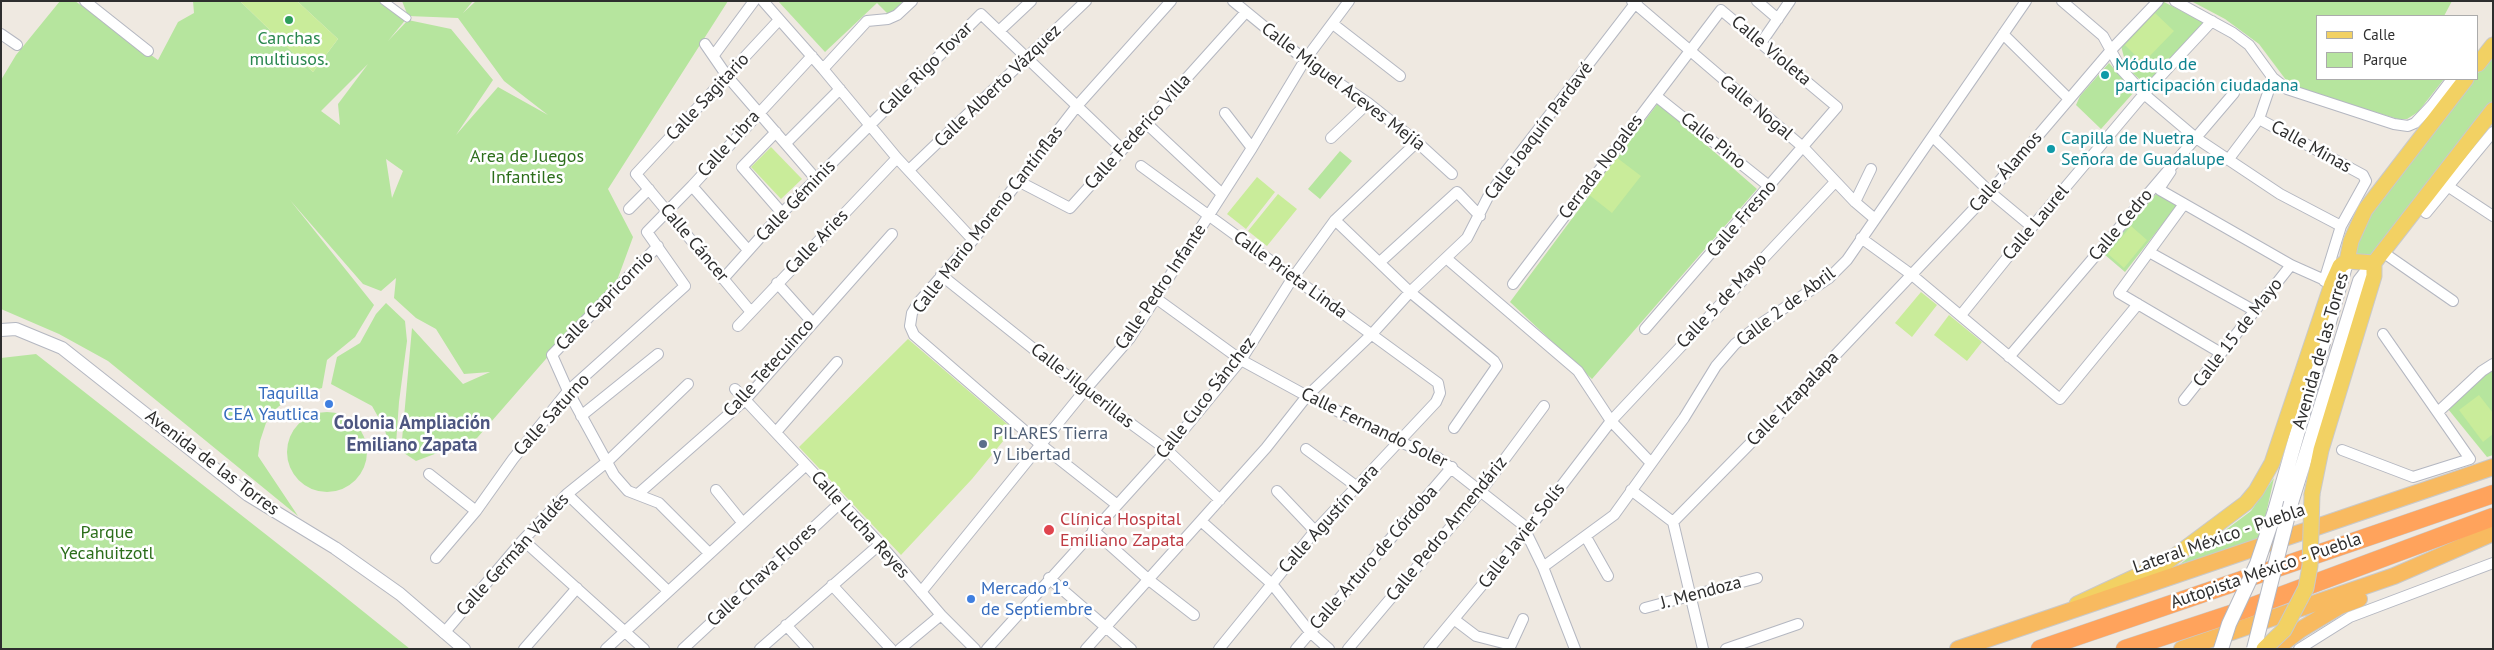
<!DOCTYPE html>
<html>
<head>
<meta charset="utf-8">
<style>
  body { margin:0 }
  #map { position:relative; width:2494px; height:650px; overflow:hidden; background:#efe9e1; font-family:"PT Sans",sans-serif }
  canvas { display:block }
  .frame { position:absolute; inset:0; border:2px solid #2e2e2e; pointer-events:none }
  .legend { position:absolute; left:2316px; top:15px; width:162px; height:65px; box-sizing:border-box; background:#fff; border:1px solid #ababab; margin:0; padding:6px 9px; list-style:none; font-size:15px; color:#2e2e2e }
  .legend li { display:flex; align-items:center; gap:10px; height:25px }
  .legend b { width:25px; border:1px solid #ababab }
</style>
</head>
<body>
<div id="map">
<canvas width="2494" height="650"></canvas>
<div class="frame"></div>
<ul class="legend">
<li><b style="height:6px;background:#f2d163"></b>Calle</li>
<li><b style="height:14px;background:#b6e59e"></b>Parque</li>
</ul>
</div>
<script>
const c = document.querySelector('canvas').getContext('2d');
c.lineJoin = 'round';
function fill(path, color) { c.fillStyle = color; c.fill(path, 'evenodd'); }
const shape = rows => new Path2D(rows.map(r => 'M' + r).join(''));
function trace(path, color, width, dash) { c.strokeStyle = color; c.lineWidth = width; c.lineCap = dash ? 'butt' : 'round'; c.setLineDash(dash || []); c.stroke(path); }
function write(font, color, halo, rows, align = 'center') {
  c.font = font + ' "PT Sans",sans-serif'; c.lineWidth = 5; c.setLineDash([]); c.textBaseline = 'middle'; c.strokeStyle = halo; c.fillStyle = color; for (const [text, x, y, turn = 0] of rows) {
    c.save(); c.translate(x, y); c.rotate((+turn || 0) * Math.PI / 180); c.textAlign = isNaN(turn) ? turn : align; if (halo) c.strokeText(text, 0, 0); c.fillText(text, 0, 0); c.restore();
  }
}
fill(shape([
  [60,1,75,1,158,60,178,22,194,13,193,1,240,1,313,72,338,39,297,1,386,1,407,18,388,41,408,20,451,29,493,80,456,135,498,87,548,115,504,81,458,18,408,16,402,1,473,1,463,13,476,1,728,1,608,189,633,237,615,286,552,352,477,438,416,461,401,451,412,328,463,384,490,372,464,374,436,329,416,318,394,298,396,278,381,291,363,284,290,200,374,305,355,337,327,360,322,388,293,396,278,407,266,423,260,441,258,456,298,516,108,361,59,334,1,309,1,80,16,55],
  [368,64,338,104,340,125,321,111],
  [386,159,403,171,392,198],
  [778,1,904,1,889,15,877,3,825,52],
  [2162,1,2205,23,2146,85,2127,68,2121,46],
  [2191,1,2452,1,2444,16,2318,16,2318,79,2444,79,2418,112,2407,119,2398,119,2305,91,2286,80,2259,44,2225,19],
  [2493,54,2493,100,2382,245,2370,256,2358,256,2354,251,2368,214,2474,79,2478,79,2478,73],
  [2109,63,2134,92,2101,129,2076,105,2080,96],
  [1658,103,1757,189,1592,379,1510,302],
  [1340,151,1352,161,1320,199,1308,189],
  [2158,192,2179,203,2125,272,2104,254],
  [386,303,405,321,407,341,399,402,396,444,388,446,385,429,372,406,331,384,337,357,360,343,376,314],
  [36,354,329,584,410,649,1,649,1,358],
  [2493,370,2493,455,2487,457,2448,409,2483,375],
  '287 452a40 40 0 1 1 80 0a40 40 0 1 1-80 0Z',
  [2274,478,2260,541,2180,564,2251,511]
]), '#b6e59e');
fill(shape([
  [240,1,297,1,338,39,313,72],
  [2155,13,2174,31,2143,63,2125,45],
  [771,147,802,179,781,199,751,167],
  [1616,157,1641,176,1612,213,1588,194],
  [1257,177,1275,192,1246,229,1227,214],
  [1278,194,1297,209,1267,246,1248,231],
  [2131,226,2147,240,2124,268,2108,254],
  [1921,292,1937,305,1912,337,1895,323],
  [1949,315,1982,342,1967,361,1934,335],
  [908,339,1013,429,972,479,901,555,799,447],
  [2479,395,2493,413,2493,434,2483,442,2459,410]
]), '#c9ec9a');
const pedestrian = shape([
  [384,1,407,18],
  [2160,190,2172,172]
]);
const minor = shape([
  [85,1,148,51],
  [763,1,823,69,897,158,973,240],
  [1233,1,1305,60,1368,103,1417,142,1452,174],
  [1632,1,1804,148,1855,202,1875,219],
  [1757,1,1778,19],
  [2062,1,2103,36,2121,69,2144,94,2196,138,2280,194,2341,226],
  [2175,1,2233,33,2249,45,2273,78,2287,89,2394,124,2408,126,2415,123,2432,105,2452,79],
  [1333,24,1400,76],
  [999,31,1031,1],
  [1,34,17,45],
  [2003,34,2069,99],
  [1761,43,1790,1],
  [705,44,727,76,816,179],
  [714,55,754,1],
  [823,69,867,21,888,19,897,15,912,1],
  [1656,96,1770,187],
  [1225,113,1252,148],
  [2259,119,2363,175,2366,181,2341,226,2324,281],
  [1146,123,1222,194],
  [776,132,742,167,782,213],
  [1933,137,1990,192,2032,227],
  [1331,138,1368,103],
  [786,143,840,89],
  [2228,160,2259,119,2273,78],
  [1141,166,1438,383,1440,393,1436,402,1315,531,1219,649],
  [909,170,1086,1],
  [1018,181,1070,208,1246,12],
  [692,186,748,250],
  [2449,187,2493,216],
  [2160,190,2291,265,2329,282],
  [1855,202,1871,169],
  [2184,204,2119,293,2221,353],
  [629,209,649,189],
  [2426,213,2493,132],
  [1335,220,1410,292,1494,361,1497,366,1454,428],
  [1861,238,1912,275,2060,399,2138,304],
  [658,246,552,355,568,391,614,475,628,491,659,503,709,553],
  [2149,252,2255,311],
  [2384,253,2453,301],
  [1446,258,1578,371,1611,421,1651,463],
  [1380,262,1457,192,1480,216],
  [941,275,1085,390,1167,450,1220,500],
  [723,279,782,213,981,14,1122,149],
  [777,283,812,322],
  [1513,284,1721,10,1837,107,1645,329],
  [1157,299,1241,360,1307,396,1400,442,1438,458,1522,524,1543,567,1575,649],
  [751,312,636,174,779,20],
  [1961,315,2032,227,2144,94,2212,21],
  [738,326,897,158],
  [2009,357,2234,93],
  [735,389,880,544,941,615,975,649],
  [2184,400,2291,265],
  [2438,412,2482,371,2493,364],
  [581,416,658,354],
  [776,432,837,362],
  [1306,449,1356,486],
  [2342,450,2413,477,2470,459,2383,334],
  [429,474,476,511],
  [716,490,742,522],
  [1631,490,1673,522,1703,649],
  [1277,491,1315,531],
  [567,494,668,591],
  [638,494,745,400,892,234],
  [1116,504,1040,444,914,335,910,326,912,313,918,303,973,240,1077,106,1171,1],
  [1201,521,1272,584,1310,632,1329,649],
  [1673,522,1790,403,1990,192,2112,49,2158,1],
  [1093,530,1149,580,1194,615],
  [1586,537,1608,576],
  [523,540,644,649],
  [436,558,476,511,513,459,568,391,685,286,647,232,692,186,812,56],
  [1543,567,1614,515,1684,418,1716,366,1735,344,1759,325,1829,278,1847,260,2026,1],
  [1049,578,1131,649],
  [832,585,891,649],
  [921,592,1085,390,1130,338,1252,148,1305,60,1349,1],
  [1645,608,1757,578],
  [1455,620,1476,636,1511,645,1523,619],
  [786,625,808,649],
  [444,633,523,540,567,494,608,461,688,384],
  [524,649,577,588],
  [606,649,806,465],
  [683,649,840,503],
  [760,649,880,544],
  [900,649,941,615],
  [987,649,1167,450,1241,360,1292,279,1335,220,1417,142],
  [1086,649,1266,448,1307,396,1372,334,1410,292,1467,238,1488,197,1504,174,1637,1],
  [1296,649,1452,467],
  [1348,649,1481,491,1544,406],
  [1429,649,1527,531,1611,421,1835,182],
  [1726,649,1798,624],
  [2299,649,2350,617,2493,563]
]);
const tertiary = shape([
  [1,330,16,329,62,348,248,495,335,548,400,594,464,649]
]);
const secondary = shape([
  [2291,503,2360,281,2374,263],
  [2275,511,2345,266]
]);
const primary = shape([
  [2478,64,2493,45],
  [2347,261,2351,241,2365,210,2466,79],
  [2374,263,2493,110],
  [2312,494,2321,450,2374,276,2374,263],
  [2077,604,2167,562,2246,503,2256,491,2272,463,2332,284,2340,266,2347,261,2374,263]
]);
const trunk = shape([
  [1958,649,2493,467],
  [2182,649,2394,576,2493,533],
  [2275,649,2300,630,2340,606,2359,599]
]);
const motorway = shape([
  [2040,649,2493,494],
  [2125,649,2240,611,2493,517]
]);
trace(pedestrian, '#b4b7c1', 9);
trace(minor, '#b4b7c1', 12);
trace(tertiary, '#b4b7c1', 14);
trace(secondary, '#b4b7c1', 16);
trace(primary, '#c9c9c9', 17);
trace(trunk, '#c9c9c9', 18);
trace(motorway, '#c9c9c9', 19);
trace(pedestrian, '#fff', 7);
trace(minor, '#fff', 10);
trace(tertiary, '#fff', 12);
trace(secondary, '#fff', 14);
trace(primary, '#f2d163', 15);
trace(trunk, '#f8ba60', 16);
trace(motorway, '#ffa35c', 18);
const secondaryBridge = shape([
  [2221,649,2229,624,2257,564,2275,511],
  [2254,649,2291,503]
]);
const primaryBridge = shape([
  [2264,649,2284,630,2306,588,2310,566,2312,494]
]);
trace(secondaryBridge, '#b4b7c1', 16, []);
trace(primaryBridge, '#c9c9c9', 17, []);
trace(secondaryBridge, '#fff', 14);
trace(primaryBridge, '#f2d163', 15);
for (const [x, y, r, color] of [
  [289,20,5,"#2e9e5b"],
  [2105,75,5,"#0f9aa8"],
  [2051,149,5,"#0f9aa8"],
  [329,404,5,"#3f7fe0"],
  [983,444,5,"#5c6f8a"],
  [1049,530,6,"#e0444e"],
  [971,599,5,"#3f7fe0"]
]) { const dot = new Path2D(); dot.arc(x, y, r, 0, 2 * Math.PI); c.fillStyle = color; c.fill(dot); trace(dot, '#fff', 2); }
write('18px', '#27864d', '#fff', [
  ["Canchas",289,39],
  ["multiusos.",289,60]
]);
write('18px', '#2e2e2e', '#fff', [
  ["Calle Violeta",1771,51,40],
  ["Calle Rigo Tovar",926,69,-45],
  ["Calle Alberto Vázquez",998,86,-44],
  ["Calle Miguel Aceves Mejía",1343,87,37],
  ["Calle Sagitario",708,97,-47],
  ["Calle Nogal",1756,108,40],
  ["Calle Joaquín Pardavé",1539,131,-53],
  ["Calle Federico Villa",1138,132,-48],
  ["Calle Pino",1713,141,39],
  ["Calle Libra",729,144,-48],
  ["Calle Minas",2311,147,29],
  ["Cerrada Nogales",1601,167,-53],
  ["Calle Álamos",2006,172,-49],
  ["Calle Géminis",796,201,-46],
  ["Calle Fresno",1742,219,-49],
  ["Calle Mario Moreno Cantínflas",988,220,-52],
  ["Calle Laurel",2036,223,-50],
  ["Calle Cedro",2121,225,-50],
  ["Calle Aries",817,242,-46],
  ["Calle Cáncer",694,243,50],
  ["Calle Prieta Linda",1290,275,36],
  ["Calle Pedro Infante",1161,287,-56],
  ["Calle Capricornio",605,301,-46],
  ["Calle 5 de Mayo",1722,301,-47],
  ["Calle 2 de Abril",1786,307,-37],
  ["Calle 15 de Mayo",2238,333,-52],
  ["Avenida de las Torres",2321,351,-74],
  ["Calle Tetecuinco",769,368,-48],
  ["Calle Jilguerillas",1082,386,38],
  ["Calle Cuco Sánchez",1206,398,-52],
  ["Calle Iztapalapa",1793,399,-46],
  ["Calle Saturno",552,415,-48],
  ["Calle Fernando Soler",1374,428,26],
  ["Avenida de las Torres",212,463,37],
  ["Calle Agustín Lara",1329,519,-48],
  ["Calle Lucha Reyes",860,525,48],
  ["Calle Pedro Armendáriz",1447,529,-51],
  ["Calle Javier Solís",1522,536,-52],
  ["Lateral México - Puebla",2219,539,-19],
  ["Calle Germán Valdés",513,555,-48],
  ["Calle Arturo de Córdoba",1374,558,-49],
  ["Autopista México - Puebla",2266,571,-19],
  ["Calle Chava Flores",762,575,-43],
  ["J. Mendoza",1701,593,-15]
]);
write('18px', '#0d838f', '#fff', [
  ["Módulo de",2115,65],
  ["participación ciudadana",2115,86],
  ["Capilla de Nuetra",2061,139],
  ["Señora de Guadalupe",2061,160]
], 'left');
write('18px', '#2c6e1b', '#fff', [
  ["Area de Juegos",527,157],
  ["Infantiles",527,178],
  ["Parque",107,533],
  ["Yecahuitzotl",107,554]
]);
write('18px', '#366cbe', '#fff', [
  ["Taquilla",319,394],
  ["CEA Yautlica",319,415],
  ["Mercado 1°",981,589,"left"],
  ["de Septiembre",981,610,"left"]
], 'right');
write('18px', '#4e5e75', '#fff', [
  ["PILARES Tierra",993,434],
  ["y Libertad",993,455]
], 'left');
write('18px', '#be3a42', '#fff', [
  ["Clínica Hospital",1060,520],
  ["Emiliano Zapata",1060,541]
], 'left');
write('bold 19px', '#4d5680', '#fff', [
  ["Colonia Ampliación",412,424],
  ["Emiliano Zapata",412,446]
]);
</script>
</body>
</html>
